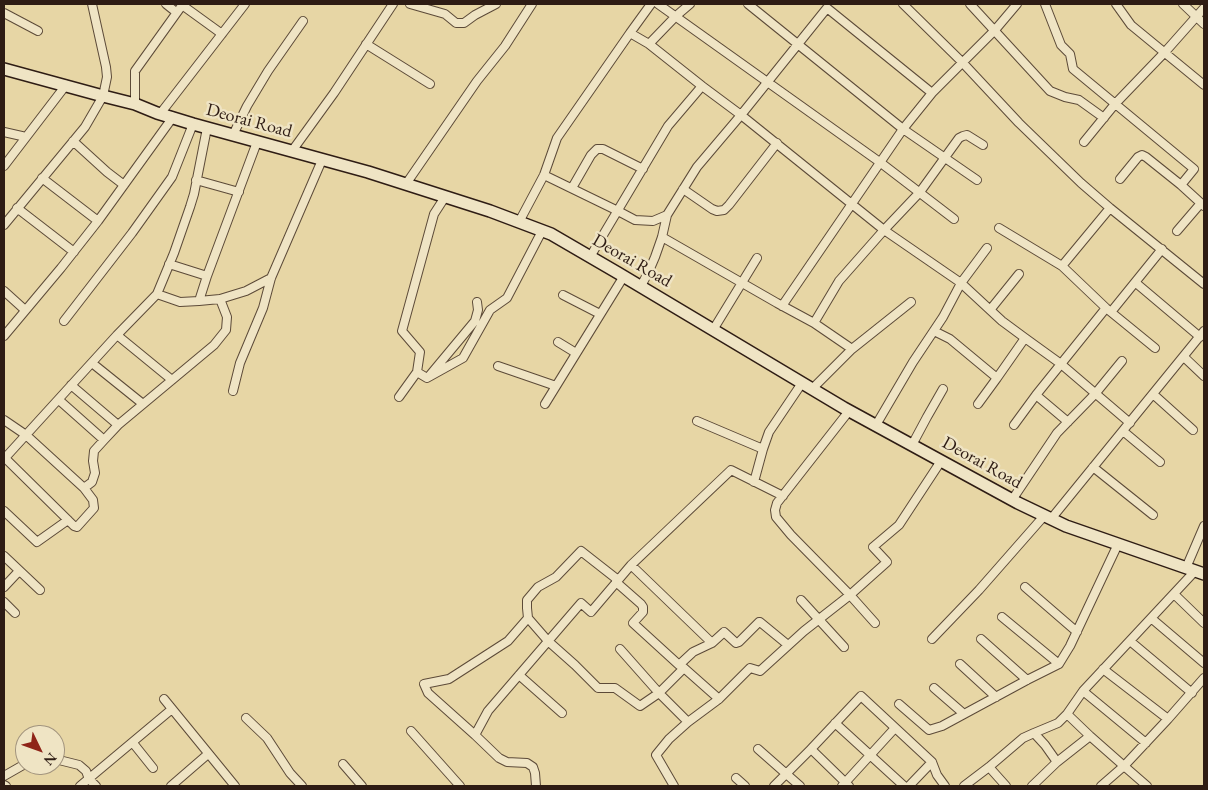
<!DOCTYPE html>
<html>
<head>
<meta charset="utf-8">
<style>
  body { margin:0 }
  #map { position:relative; width:1208px; height:790px; overflow:hidden; background:#e7d6a5; font-family:"EB Garamond",serif }
  canvas { display:block }
  .frame { position:absolute; inset:0; border:5px solid #2e1c14; pointer-events:none }
  .north { position:absolute; left:15px; top:725px; width:50px; height:50px; box-sizing:border-box; background:#efe4c4; border:1px solid #a2947e; border-radius:50%; rotate:132deg; font-size:14px; font-weight:700; line-height:20px; text-align:center; color:#2e1c14 }
  .north::after { content:''; display:block; margin:auto; width:18px; height:22px; background:#8f2418; clip-path:polygon(50% 0,100% 100%,50% 72%,0 100%) }
</style>
</head>
<body>
<div id="map">
<canvas width="1208" height="790"></canvas>
<div class="frame"></div>
<div class="north">N</div>
</div>
<script>
const c = document.querySelector('canvas').getContext('2d');
c.lineJoin = 'round';
const shape = rows => new Path2D(rows.map(r => 'M' + r).join(''));
function trace(path, color, width, dash) { c.strokeStyle = color; c.lineWidth = width; c.lineCap = dash ? 'butt' : 'round'; c.setLineDash(dash || []); c.stroke(path); }
function write(font, color, halo, rows, align = 'center') {
  c.font = font + ' "EB Garamond",serif'; c.lineWidth = 5; c.setLineDash([]); c.textBaseline = 'middle'; c.strokeStyle = halo; c.fillStyle = color; for (const [text, x, y, turn = 0] of rows) {
    c.save(); c.translate(x, y); c.rotate((+turn || 0) * Math.PI / 180); c.textAlign = isNaN(turn) ? turn : align; if (halo) c.strokeText(text, 0, 0); c.fillText(text, 0, 0); c.restore();
  }
}
const street = shape([
  [166,4,176,12],
  [410,4,445,14,456,23,464,23,475,15,496,4],
  [658,4,881,163,954,219],
  [748,4,903,129,977,180],
  [903,4,962,62,1019,123,1081,183,1110,208,1204,284],
  [970,4,1050,91,1065,97,1079,100,1104,118],
  [1045,4,1061,45,1070,54,1073,69,1194,169,1181,185,1204,206],
  [1116,4,1131,25,1204,85],
  [1183,4,1204,24],
  [182,5,222,34],
  [4,13,38,31],
  [630,33,651,4],
  [366,44,430,84],
  [649,44,702,86,741,115,884,230,961,283,1002,321,1025,338,1061,364,1130,423],
  [135,104,135,71,183,4],
  [160,114,245,4],
  [4,132,26,137],
  [233,135,247,106,268,71,303,21],
  [73,141,107,172,124,185],
  [1084,142,1115,104,1165,52,1204,8],
  [292,151,334,93,393,4],
  [4,166,66,85],
  [544,175,618,211,635,220,653,221,667,215,697,167,741,115,827,8,932,93],
  [42,178,98,221],
  [1120,179,1138,157,1142,155,1146,157,1181,185],
  [196,180,239,192],
  [406,184,477,81,505,46,532,4],
  [572,188,591,155,597,149,603,149,643,169],
  [683,189,712,209,717,211,724,210,729,205,777,143],
  [17,208,74,252],
  [519,222,544,175,557,138,630,33,649,44,676,16,690,4],
  [4,225,85,127,103,96,107,77,106,67,92,4],
  [999,228,1062,266,1106,308,1155,348],
  [1177,231,1201,203],
  [662,237,777,303,814,323,852,349,812,389],
  [590,257,668,126,702,86],
  [169,264,207,276],
  [1062,266,1110,208],
  [1136,283,1200,337],
  [641,286,649,271,655,257,662,237,667,215],
  [4,291,25,310],
  [157,294,174,253,190,207,194,194,207,128],
  [563,295,600,314],
  [199,301,220,299],
  [782,306,903,129,932,93,995,30,1017,4],
  [990,310,1019,274],
  [1111,312,1162,249],
  [64,321,132,233,172,177,193,124],
  [814,323,839,281,884,230,920,192,959,138,963,136,967,135,983,145],
  [713,330,757,258],
  [934,331,950,339,997,378,1025,338],
  [117,335,172,380],
  [4,336,61,268,98,221,173,117],
  [558,342,576,353],
  [852,349,911,302],
  [1184,357,1204,376],
  [92,363,143,404],
  [498,366,556,386],
  [417,372,420,352,402,331,434,214,445,197],
  [430,375,475,321,478,310,477,302],
  [71,385,118,425],
  [233,391,240,363,263,308,271,278,322,160],
  [1153,394,1193,430],
  [399,397,417,372,427,378,463,358,490,310,507,298,542,231],
  [59,400,104,440],
  [545,404,624,276],
  [978,404,997,378],
  [849,411,777,503,775,510,776,517,791,535,850,595,875,623],
  [4,420,26,435,84,488,92,482,95,473,93,461,94,451,104,440,118,425,214,345,226,330,227,317,220,299,246,291,271,278],
  [697,421,763,449],
  [1068,422,1036,395,1106,308],
  [876,425,913,362,943,317,961,283,987,248],
  [1014,425,1036,395],
  [1123,431,1160,462],
  [912,445,927,417,943,389],
  [5,458,74,526,77,527,94,508,93,500,84,488],
  [4,459,117,335,157,294,180,302,199,301,207,276,257,142],
  [1093,467,1153,515],
  [754,482,763,449,769,432,802,383],
  [1012,500,1057,433,1095,394,1122,361],
  [4,511,37,542,68,520],
  [1051,519,1204,331],
  [4,556,40,590],
  [631,565,712,643],
  [1186,568,1204,526],
  [618,580,581,551,556,577,538,587,527,600,527,608,528,618,548,641,575,665,598,688,615,688,640,706,659,693,620,649],
  [616,582,641,604,643,607,643,612,633,623,679,665,693,652,712,643,723,633,724,632,736,643,739,642,759,622,760,622,788,645],
  [4,587,19,571],
  [1025,587,1077,632],
  [1174,594,1204,623],
  [801,600,844,647],
  [4,602,15,613],
  [1002,617,1059,664],
  [1151,618,1204,663],
  [932,639,979,590,1044,516],
  [981,639,1027,680],
  [1130,641,1192,693],
  [960,664,996,697],
  [679,665,684,668,659,693,688,722,719,699,750,668,760,671,804,631,850,595,887,562,873,547,899,525,941,461],
  [684,668,719,699],
  [1103,669,1168,719],
  [519,675,562,713],
  [934,688,964,714],
  [1083,691,1146,743],
  [164,699,235,786],
  [899,704,929,730,942,726,1027,680,1059,664,1070,646,1118,544],
  [1067,714,1090,736,1124,766,1168,719,1204,678],
  [246,718,267,738,290,773,302,786],
  [835,723,904,786],
  [411,731,460,786],
  [475,735,428,693,424,684,449,679,508,641,528,618],
  [133,743,153,768],
  [758,749,800,786],
  [811,749,861,696,932,762,937,775,945,786],
  [55,759,79,765,86,771,89,779,96,786],
  [1057,762,1090,736],
  [343,764,362,786],
  [989,767,1006,786],
  [4,776,25,764],
  [736,778,745,786],
  [4,785,6,786],
  [80,786,172,709],
  [171,786,208,754],
  [536,786,535,773,533,767,527,763,507,762,499,758,475,735,488,711,581,603,591,612,631,565,731,470,783,496],
  [674,786,656,755,669,739,688,722],
  [774,786,811,749,849,786],
  [842,786,895,728],
  [909,786,932,762],
  [964,786,989,767,1023,738,1034,733],
  [1032,786,1057,762,1045,745,1034,733,1058,723,1067,714,1083,691,1195,571],
  [1101,786,1124,766,1147,786]
]);
const secondary = shape([
  [4,69,103,96,135,104,157,113,193,124,368,172,490,211,551,234,618,273,844,408,1018,503,1066,526,1204,574]
]);
trace(street, '#5c4a38', 10);
trace(secondary, '#2e1c14', 14);
trace(street, '#efe4c4', 8);
trace(secondary, '#efe4c4', 11);
write('18px', '#2e1c14', '#efe4c4', [
  ["Deorai Road",249,121,15],
  ["Deorai Road",632,261,30],
  ["Deorai Road",982,463,29]
]);
</script>
</body>
</html>
